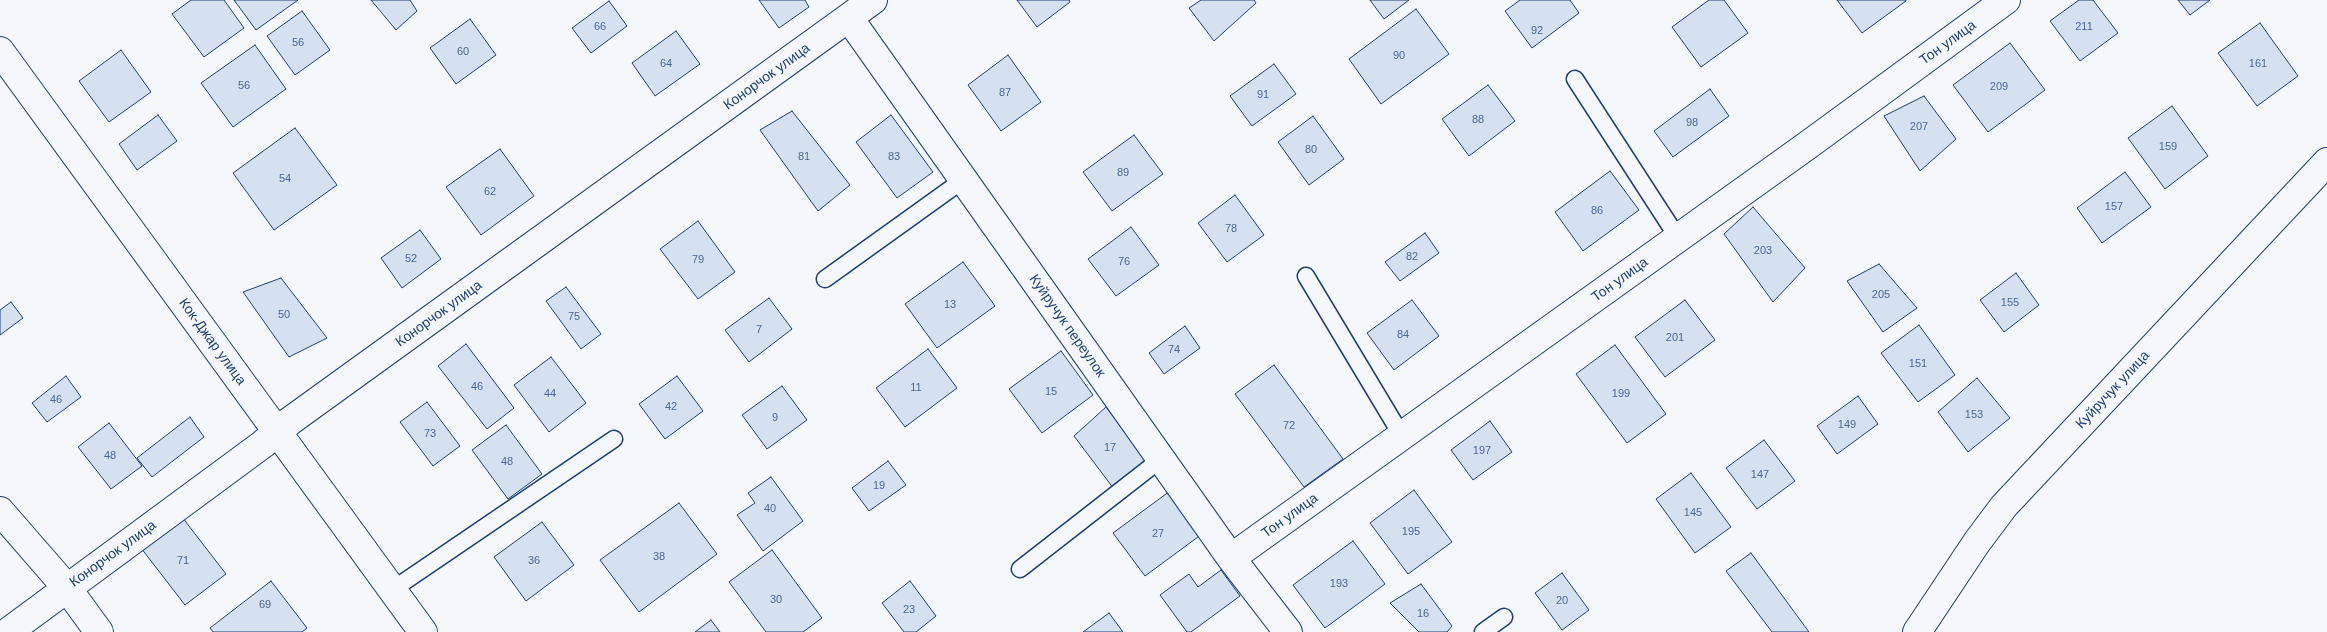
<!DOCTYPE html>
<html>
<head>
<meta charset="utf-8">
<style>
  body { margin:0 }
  canvas { display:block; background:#f4f7fb }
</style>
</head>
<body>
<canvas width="2327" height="632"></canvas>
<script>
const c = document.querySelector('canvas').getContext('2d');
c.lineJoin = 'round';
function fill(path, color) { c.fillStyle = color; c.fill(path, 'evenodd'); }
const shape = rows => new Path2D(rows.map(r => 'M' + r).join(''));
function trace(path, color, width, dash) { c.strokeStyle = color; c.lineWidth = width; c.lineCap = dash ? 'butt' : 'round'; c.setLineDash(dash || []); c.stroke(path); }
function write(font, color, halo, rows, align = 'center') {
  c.font = font + ' Helvetica,sans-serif'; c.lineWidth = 4; c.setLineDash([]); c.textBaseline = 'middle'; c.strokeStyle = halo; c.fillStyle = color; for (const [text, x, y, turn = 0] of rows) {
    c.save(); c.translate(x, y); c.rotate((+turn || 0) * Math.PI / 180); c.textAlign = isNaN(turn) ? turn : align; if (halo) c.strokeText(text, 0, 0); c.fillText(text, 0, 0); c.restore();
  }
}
const building = shape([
  [191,0,224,0,244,28,204,57,172,14,191,0],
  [234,0,298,0,256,30,234,0],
  [371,0,410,0,417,11,396,30,371,0],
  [759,0,805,0,809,7,779,28,759,0],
  [1017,0,1069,0,1070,2,1037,27,1017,0],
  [1201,0,1254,0,1256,3,1214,41,1189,8,1201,0],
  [1370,0,1409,0,1384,19,1370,0],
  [1520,0,1570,0,1579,13,1532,48,1505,11,1520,0],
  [1709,0,1724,0,1748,33,1701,67,1672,27,1709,0],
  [1837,0,1906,0,1906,1,1862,33,1837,0],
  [2079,0,2093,0,2118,33,2080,61,2050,21,2079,0],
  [2178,0,2210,0,2190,15,2178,0],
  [609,1,627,26,591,53,572,28,609,1],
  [1416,9,1449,54,1381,104,1349,59,1416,9],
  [302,11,330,50,295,75,267,36,302,11],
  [470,19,496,55,456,84,430,48,470,19],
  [2260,23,2298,76,2257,106,2218,53,2260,23],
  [676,31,700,64,655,96,632,63,676,31],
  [2010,43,2045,90,1988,132,1953,85,2010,43],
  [255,45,286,89,233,127,201,83,255,45],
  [121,50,151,92,109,122,79,81,121,50],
  [1008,55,1041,102,1001,131,968,85,1008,55],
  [1274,64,1296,94,1252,126,1230,96,1274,64],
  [1488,85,1515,121,1469,156,1442,119,1488,85],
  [1710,89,1729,116,1673,157,1654,131,1710,89],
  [1924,96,1956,139,1920,171,1884,116,1924,96],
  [2172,106,2208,156,2165,189,2128,138,2172,106],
  [792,111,850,185,818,211,760,130,792,111],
  [158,115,177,141,137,170,119,144,158,115],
  [891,115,933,172,897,198,856,142,891,115],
  [1313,116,1344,159,1309,185,1278,142,1313,116],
  [295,128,337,185,274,230,233,173,295,128],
  [1134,135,1163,174,1112,211,1083,172,1134,135],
  [500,149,534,196,481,235,446,187,500,149],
  [1610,171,1639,210,1583,251,1555,212,1610,171],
  [2125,172,2151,207,2102,243,2077,208,2125,172],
  [1235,195,1264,235,1227,262,1198,223,1235,195],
  [1753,207,1805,268,1773,302,1724,234,1753,207],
  [698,221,735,272,698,299,660,249,698,221],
  [1131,227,1159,265,1116,296,1088,259,1131,227],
  [420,230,441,259,402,288,381,258,420,230],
  [1425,233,1439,253,1400,281,1385,262,1425,233],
  [963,262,995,306,937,348,905,304,963,262],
  [1879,264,1917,308,1883,332,1847,281,1879,264],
  [2016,273,2039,305,2004,332,1980,300,2016,273],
  [281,278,327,338,289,357,243,292,281,278],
  [566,287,601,334,581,349,546,301,566,287],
  [769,298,792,329,749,362,725,330,769,298],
  [1412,300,1439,336,1394,370,1367,333,1412,300],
  [1685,300,1715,340,1665,377,1635,337,1685,300],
  [11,302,23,318,0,335,0,310,11,302],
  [1919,325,1955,375,1918,402,1881,353,1919,325],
  [1185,326,1200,348,1164,374,1149,353,1185,326],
  [466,344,514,408,487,429,438,366,466,344],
  [1615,345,1666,414,1627,443,1576,374,1615,345],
  [928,349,957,388,905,427,876,388,928,349],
  [1061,351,1093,395,1042,433,1009,389,1061,351],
  [551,357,586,403,549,432,514,385,551,357],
  [1274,365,1343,459,1304,487,1235,394,1274,365],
  [66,376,81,397,47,422,32,403,66,376],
  [677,376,703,411,665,439,639,404,677,376],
  [1977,378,2010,418,1968,452,1938,412,1977,378],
  [782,386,807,420,767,449,742,415,782,386],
  [1858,396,1878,424,1837,454,1817,426,1858,396],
  [427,402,460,446,433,466,400,422,427,402],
  [1106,407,1146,459,1114,489,1074,436,1106,407],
  [190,417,204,437,152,477,137,458,190,417],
  [1490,421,1512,452,1473,480,1451,450,1490,421],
  [109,423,142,466,111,489,78,447,109,423],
  [506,425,542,474,508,499,472,450,506,425],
  [1764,440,1795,481,1757,509,1726,468,1764,440],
  [888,461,906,485,869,511,852,488,888,461],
  [1691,473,1731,527,1695,553,1656,499,1691,473],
  [771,477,803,521,763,551,737,515,755,503,748,493,771,477],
  [1414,490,1452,542,1408,574,1370,523,1414,490],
  [1170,491,1202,534,1145,576,1113,533,1170,491],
  [679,503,717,554,639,612,600,560,679,503],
  [182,517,226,574,185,605,141,548,182,517],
  [542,522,574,565,526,601,494,557,542,522],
  [1353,541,1385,584,1325,628,1293,585,1353,541],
  [772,550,822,618,803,632,766,632,729,582,772,550],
  [1751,553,1809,632,1772,632,1726,571,1751,553],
  [1221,570,1240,596,1191,632,1187,632,1160,595,1189,574,1198,587,1221,570],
  [1562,573,1589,610,1562,630,1535,593,1562,573],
  [271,581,307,628,302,632,213,632,210,628,271,581],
  [910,581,936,616,916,632,904,632,882,603,910,581],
  [1421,584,1452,626,1447,632,1419,632,1390,603,1421,584],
  [1109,613,1123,632,1083,632,1109,613],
  [711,620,720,632,695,632,711,620]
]);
fill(building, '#d5e0f0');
trace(building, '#1d3f73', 1);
const service = shape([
  [1575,79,1678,238],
  [1306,276,1402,436],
  [825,279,963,180],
  [1020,569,1161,459],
  [392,590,614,439],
  [1483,632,1504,617]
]);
const minor = shape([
  [849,18,1231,558,1288,632],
  [0,51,423,632],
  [0,511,67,588,99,632],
  [1231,558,1808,145,2006,0],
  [8,632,263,444,290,421,873,0],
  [1917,632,1977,542,2004,506,2327,162]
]);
trace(service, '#1d3f73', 19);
trace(minor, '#1d3f73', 30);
trace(service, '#f4f7fb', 16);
trace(minor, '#f4f7fb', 28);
write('11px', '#4b6792', null, [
  ["66",600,27],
  ["211",2084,27],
  ["92",1537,31],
  ["56",298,43],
  ["60",463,52],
  ["90",1399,56],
  ["64",666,64],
  ["161",2258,64],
  ["56",244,86],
  ["209",1999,87],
  ["87",1005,93],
  ["91",1263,95],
  ["88",1478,120],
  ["98",1692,123],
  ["207",1919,127],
  ["159",2168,147],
  ["80",1311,150],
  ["81",804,157],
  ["83",894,157],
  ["89",1123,173],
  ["54",285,179],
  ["62",490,192],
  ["157",2114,207],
  ["86",1597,211],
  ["78",1231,229],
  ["203",1763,251],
  ["82",1412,257],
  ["52",411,259],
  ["79",698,260],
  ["76",1124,262],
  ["205",1881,295],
  ["155",2010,303],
  ["13",950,305],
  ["50",284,315],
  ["75",574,317],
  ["7",759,330],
  ["84",1403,335],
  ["201",1675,338],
  ["74",1174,350],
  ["151",1918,364],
  ["46",477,387],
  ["11",916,388],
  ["15",1051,392],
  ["44",550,394],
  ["199",1621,394],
  ["46",56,400],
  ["42",671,407],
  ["153",1974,415],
  ["9",775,418],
  ["149",1847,425],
  ["72",1289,426],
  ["73",430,434],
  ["17",1110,448],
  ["197",1482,451],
  ["48",110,456],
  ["48",507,462],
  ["147",1760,475],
  ["19",879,486],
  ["40",770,509],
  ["145",1693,513],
  ["195",1411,532],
  ["27",1158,534],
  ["38",659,557],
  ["71",183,561],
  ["36",534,561],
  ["193",1339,584],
  ["30",776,600],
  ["20",1562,601],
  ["69",265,605],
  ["23",909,610],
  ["16",1423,614]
]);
write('14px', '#1d3f73', '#f4f7fb', [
  ["Тон улица",1948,43,-36],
  ["Конорчок улица",767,77,-36],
  ["Тон улица",1620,280,-36],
  ["Конорчок улица",439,314,-36],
  ["Куйручук переулок",1067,326,55],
  ["Кок-Джар улица",212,342,54],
  ["Куйручук улица",2113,390,-47],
  ["Тон улица",1290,516,-36],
  ["Конорчок улица",113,554,-36]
]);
</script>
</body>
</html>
